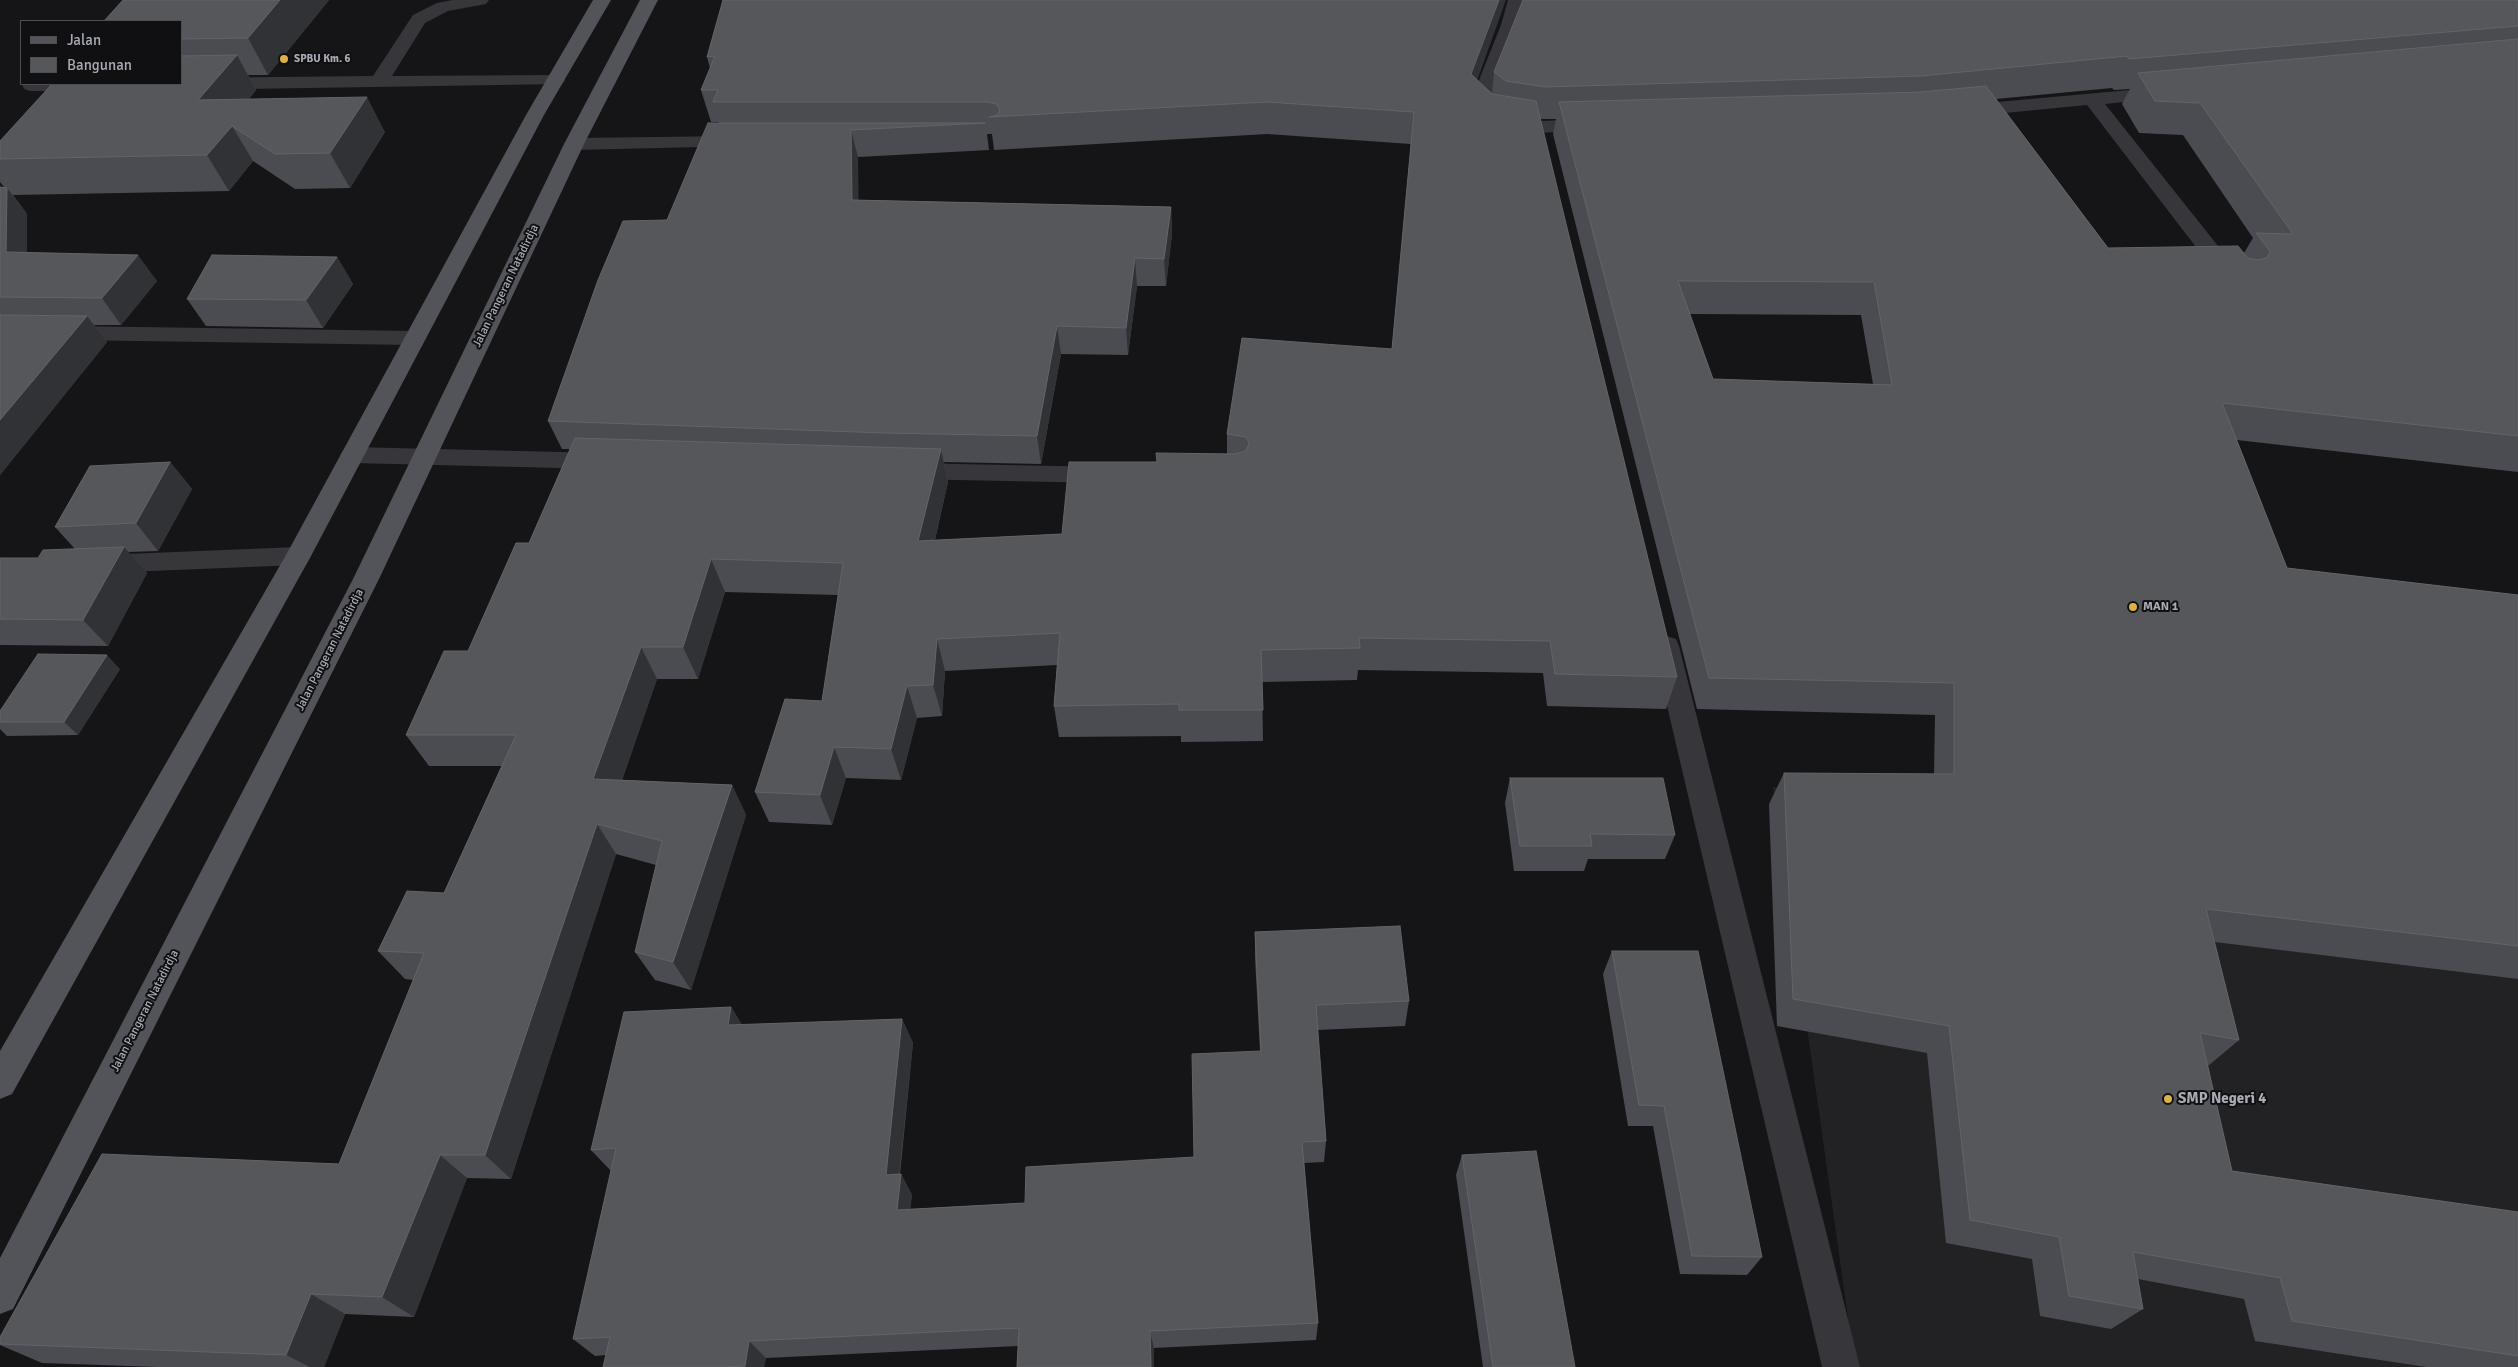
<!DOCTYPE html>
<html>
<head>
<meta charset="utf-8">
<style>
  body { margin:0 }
  #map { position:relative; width:2518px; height:1367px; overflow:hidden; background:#151517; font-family:Signika,sans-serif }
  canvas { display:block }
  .legend { position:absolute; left:20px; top:20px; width:162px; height:65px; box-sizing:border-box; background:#101012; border:1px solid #4d4e53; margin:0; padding:6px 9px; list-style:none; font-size:15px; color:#a9acb5 }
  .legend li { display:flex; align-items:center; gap:10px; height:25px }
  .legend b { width:25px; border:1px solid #4d4e53 }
</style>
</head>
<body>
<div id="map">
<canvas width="2518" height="1367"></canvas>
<ul class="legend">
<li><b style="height:6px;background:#53545a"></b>Jalan</li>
<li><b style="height:14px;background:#55575b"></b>Bangunan</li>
</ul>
</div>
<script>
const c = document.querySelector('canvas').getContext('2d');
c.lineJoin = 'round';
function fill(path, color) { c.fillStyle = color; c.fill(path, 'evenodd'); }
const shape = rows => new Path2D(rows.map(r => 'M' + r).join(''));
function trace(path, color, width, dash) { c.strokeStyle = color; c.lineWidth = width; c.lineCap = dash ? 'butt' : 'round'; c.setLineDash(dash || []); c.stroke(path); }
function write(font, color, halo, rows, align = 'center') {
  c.font = font + ' Signika,sans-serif'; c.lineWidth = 4; c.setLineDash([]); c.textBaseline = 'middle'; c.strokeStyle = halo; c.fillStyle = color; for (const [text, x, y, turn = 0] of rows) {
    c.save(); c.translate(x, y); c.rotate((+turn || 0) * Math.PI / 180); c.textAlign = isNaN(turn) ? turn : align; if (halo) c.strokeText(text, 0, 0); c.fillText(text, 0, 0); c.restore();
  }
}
fill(shape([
  [1773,787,2518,830,2518,1367,1855,1367]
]), '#222124');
fill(shape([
  [453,0,489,0,486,4,448,11,425,23,392,76,556,75,562,76,565,80,562,84,181,90,175,88,172,84,181,84,181,78,373,76,413,15,437,3,453,0],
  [1508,0,1526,0,1519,25,1488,104,1501,115,1540,121,1591,119,1598,121,1600,125,1598,129,1540,133,1495,126,1488,124,1471,109,1469,105,1501,25,1508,0],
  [22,84,96,84,97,85,94,89,88,91,30,91,24,89,22,84],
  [2163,87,2170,89,2172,93,2170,97,2105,104,2238,271,2241,276,2238,281,2230,282,2222,281,2087,105,1964,117,1957,115,1955,111,1957,107,1964,105,2163,87],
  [737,136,744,138,747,142,744,146,574,150,567,148,564,144,567,140,574,138,737,136],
  [0,325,414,331,422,333,425,338,422,343,414,345,0,339,0,325],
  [352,447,603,453,612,455,615,461,612,467,603,469,352,463,344,461,340,455,344,449,352,447],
  [908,463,1105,467,1114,469,1117,475,1114,481,1105,483,908,479,899,477,896,471,899,465,908,463],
  [298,547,307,549,311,556,307,563,298,565,101,573,92,571,88,564,92,557,101,555,298,547],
  [1666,636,1676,639,1679,646,1860,1367,1822,1367,1653,646,1656,639,1666,636]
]), '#37373b');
fill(shape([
  [593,0,611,0,544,115,311,556,12,1094,0,1099,0,1051,286,555,526,115,593,0],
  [640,0,658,0,584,144,379,579,13,1309,0,1314,0,1258,353,579,564,144,640,0]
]), '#53545a');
fill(shape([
  [329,0,268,75,248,75,256,90,249,99,385,132,350,188,295,189,253,161,229,191,13,195,27,214,27,253,157,281,121,325,94,325,107,342,0,475,0,187,4,187,0,182,0,141,181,84,181,21],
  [723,0,1477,80,1492,93,1494,72,2518,0,2518,472,2237,440,2287,568,2518,595,2518,979,2215,942,2239,1040,2208,1066,2232,1171,2518,1212,2518,1367,2426,1367,2255,1341,2244,1299,2138,1279,2143,1309,2111,1329,2040,1316,2032,1259,1946,1243,1927,1053,1777,1026,1769,804,1784,773,1934,774,1935,715,1697,709,1553,134,1556,119,1540,119,1677,677,1666,709,1547,706,1543,673,1358,670,1357,680,1262,682,1263,741,1181,742,1181,736,1059,737,1054,706,1057,665,945,671,942,716,917,718,901,780,846,778,832,825,769,822,755,792,822,701,838,595,725,592,698,679,657,679,622,780,732,785,746,815,691,990,655,980,635,952,656,865,616,854,511,1179,467,1178,414,1317,345,1314,324,1367,158,1367,42,1363,0,1345,0,1337,339,1164,414,980,405,979,378,951,444,893,502,766,429,766,406,735,468,651,529,543,570,449,562,449,548,421,667,220,719,123,719,122,711,122,701,90,710,68,707,57],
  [2112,88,2114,90,2130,89,2122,104,2139,133,2183,135,2253,238,2244,253,2108,248,1996,99],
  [987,134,992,134,994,150,1267,134,1411,144,1392,349,1227,434,1227,454,1157,462,1062,534,935,540,948,482,944,462,1041,464,1061,354,1128,355,1137,286,1166,286,1172,234,1171,207,858,200,858,157,989,150],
  [1690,314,1861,315,1873,384,1713,379],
  [337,257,353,284,323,328,206,326,187,299],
  [170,462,192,489,158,551,128,552,147,573,108,646,0,645,0,558,38,558,75,549,55,527],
  [120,669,78,735,7,736,0,729,0,711],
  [1510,778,1675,835,1665,859,1588,859,1584,871,1514,871,1505,803],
  [1255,932,1409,1001,1405,1026,1317,1030,1326,1141,1324,1162,1304,1163,1318,1323,1316,1340,1154,1348,1154,1367,1017,1367,1018,1346,766,1358,764,1367,603,1367,606,1355,595,1356,573,1339,611,1171,591,1150,731,1007,742,1025,902,1019,913,1043,900,1174,901,1174,912,1195,910,1209,1025,1203,1194,1157,1260,1051,1255,958],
  [1612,951,1762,1257,1747,1275,1680,1274,1653,1126,1628,1126,1603,974],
  [1462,1155,1575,1367,1483,1367,1456,1175]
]), '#4b4c51');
fill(shape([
  [280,0,329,0,268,75,248,38],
  [1499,0,1506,0,1468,106,1471,74],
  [237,55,256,90,219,135,198,100],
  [367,97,385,132,350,188,330,153],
  [232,126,253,161,229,191,207,155],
  [851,130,858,157,859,227,852,200],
  [7,188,27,214,27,279,6,252],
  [1171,207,1172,234,1166,286,1164,259],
  [138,255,157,281,121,325,102,298],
  [337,257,353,284,323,328,306,300],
  [1135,258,1137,286,1128,355,1126,328],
  [87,316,107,342,0,475,0,420],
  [1057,326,1061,354,1041,464,1037,436],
  [941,449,948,482,927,573,918,541],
  [170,462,192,489,158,551,136,523],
  [124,547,147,573,108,646,83,620],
  [711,559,725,592,698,679,683,647],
  [937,639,945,671,942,716,933,685],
  [641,647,657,679,612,810,593,779],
  [107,655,120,669,78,735,64,722],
  [907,686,917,718,901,780,891,749],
  [834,747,846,778,832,825,820,795],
  [732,785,746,815,691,990,673,962],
  [597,824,616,854,511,1179,485,1155],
  [731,1007,746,1031,728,1025],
  [902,1019,913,1043,897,1196,886,1175],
  [440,1155,467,1178,414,1317,382,1297],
  [901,1174,912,1195,908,1230,897,1210],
  [311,1294,345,1314,324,1367,310,1367,286,1355],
  [1150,1331,1154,1348,1154,1367,1151,1367],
  [749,1341,766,1358,764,1367,746,1367,745,1366]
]), '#313235');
const building = shape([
  [123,0,280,0,248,38,181,39,181,21,104,21,123,0],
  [723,0,1499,0,1471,74,1492,94,1536,101,1677,677,1555,674,1550,641,1359,638,1360,648,1261,650,1263,710,1179,710,1179,704,1054,706,1060,633,937,639,933,685,907,686,891,749,834,747,820,795,755,792,785,699,822,701,843,563,711,559,683,647,641,647,593,779,732,785,673,962,635,952,662,841,597,824,485,1155,440,1155,382,1297,311,1294,286,1355,0,1344,0,1337,102,1154,339,1164,424,953,378,951,407,891,444,893,516,735,406,735,444,651,468,651,516,543,529,543,575,438,941,449,918,541,1062,534,1069,462,1157,462,1156,453,1235,454,1246,451,1249,443,1246,437,1227,434,1242,338,1392,349,1414,112,1267,102,989,117,997,115,1000,110,996,104,988,102,713,102,718,90,701,90,715,56,707,57,723,0],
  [1523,0,2518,0,2518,26,2129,59,2127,56,1921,76,1545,87,1506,81,1494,72,1523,0],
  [2518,39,2518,436,2222,403,2287,568,2518,595,2518,946,2206,909,2239,1040,2200,1033,2232,1171,2518,1212,2518,1356,2292,1321,2280,1278,2133,1252,2143,1309,2069,1296,2059,1237,1970,1220,1949,1026,1793,999,1784,773,1954,774,1954,683,1709,678,1559,102,1921,92,1986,86,2108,248,2238,246,2248,258,2258,260,2267,258,2270,251,2256,233,2293,234,2200,103,2155,101,2138,73,2518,39],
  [1678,281,1874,282,1892,385,1713,379,1678,281],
  [237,55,198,100,367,97,330,153,275,154,232,126,207,155,0,159,0,141,52,84,181,84,181,56,237,55],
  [708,123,985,123,851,130,852,200,1171,207,1164,259,1135,258,1126,328,1057,326,1037,436,885,433,548,421,598,280,623,221,667,220,708,123],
  [0,187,7,188,6,252,138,255,102,298,0,297,0,187],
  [212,255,337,257,306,300,187,299,212,255],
  [0,315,87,316,0,420,0,315],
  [170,462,136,523,55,527,90,466,170,462],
  [124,547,83,620,0,619,0,558,38,558,43,550,124,547],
  [38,654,107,655,64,722,0,722,0,711,38,654],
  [1510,778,1663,778,1675,835,1590,834,1592,846,1520,846,1510,778],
  [1400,926,1409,1001,1316,1005,1326,1141,1302,1142,1318,1323,1150,1331,1151,1367,1017,1367,1019,1328,749,1341,745,1366,723,1367,603,1367,610,1337,573,1339,616,1148,591,1150,624,1012,731,1007,728,1025,902,1019,886,1175,901,1174,897,1210,1025,1203,1026,1167,1194,1157,1192,1054,1261,1051,1255,932,1400,926],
  [1612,951,1698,951,1762,1257,1692,1256,1664,1106,1639,1105,1612,951],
  [1536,1151,1575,1367,1493,1367,1462,1155,1536,1151]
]);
fill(building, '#55575b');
trace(building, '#626469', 1);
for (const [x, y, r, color] of [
  [284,59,5,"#deb146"],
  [2133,607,5,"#deb146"],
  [2168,1099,5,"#deb146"]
]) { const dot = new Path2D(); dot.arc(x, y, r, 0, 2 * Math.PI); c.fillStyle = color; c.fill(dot); trace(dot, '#101012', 2); }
write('bold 11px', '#a9acb5', '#101012', [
  ["SPBU Km. 6",294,59]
], 'left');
write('12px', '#a9acb5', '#101012', [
  ["Jalan Pangeran Natadirdja",506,286,-64],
  ["Jalan Pangeran Natadirdja",330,650,-63],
  ["Jalan Pangeran Natadirdja",145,1011,-63]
]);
write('bold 12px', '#a9acb5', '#101012', [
  ["MAN 1",2143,607]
], 'left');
write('bold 15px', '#a9acb5', '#101012', [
  ["SMP Negeri 4",2178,1099]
], 'left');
</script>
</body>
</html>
